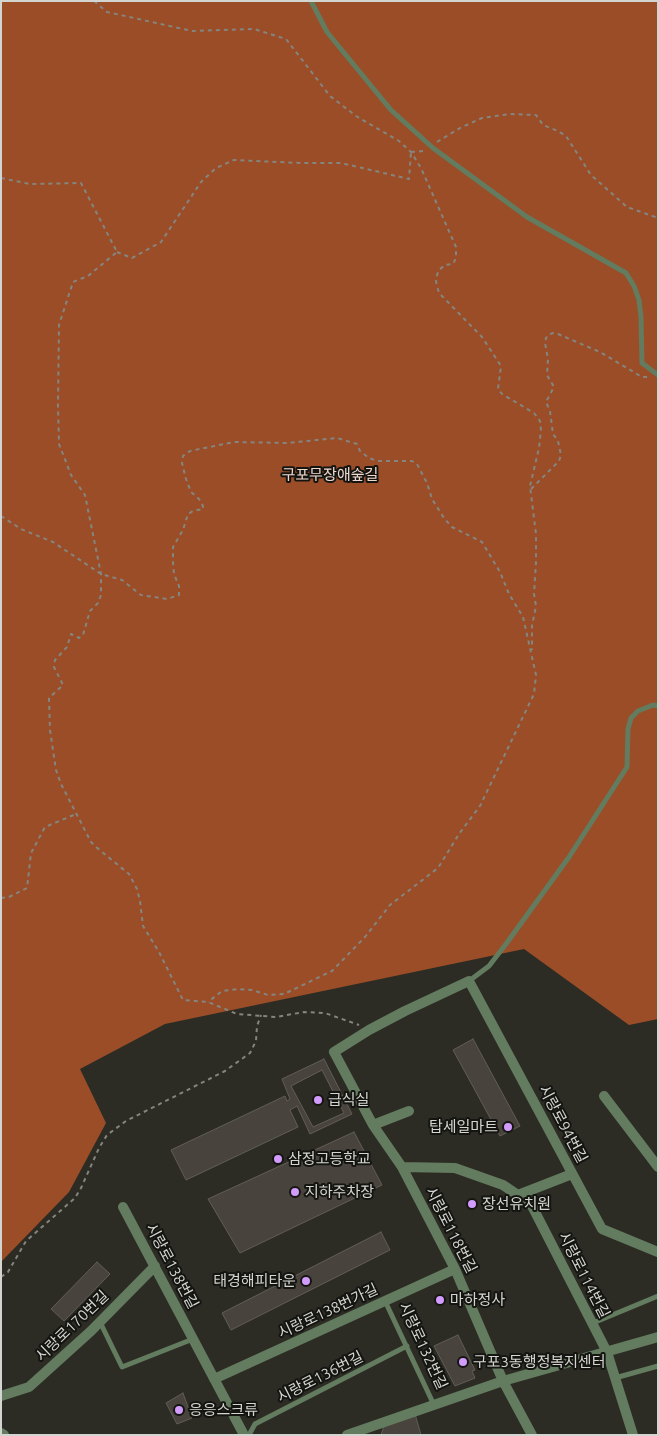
<!DOCTYPE html>
<html>
<head>
<meta charset="utf-8">
<style>
  body { margin:0 }
  #map { position:relative; width:659px; height:1436px; overflow:hidden; background:#2c2c25; font-family:Ubuntu,sans-serif }
  canvas { display:block }
  .frame { position:absolute; inset:0; border:2px solid #d4d4d0; pointer-events:none }
</style>
</head>
<body>
<div id="map">
<canvas width="659" height="1436"></canvas>
<div class="frame"></div>
</div>
<script>
const c = document.querySelector('canvas').getContext('2d');
c.lineJoin = 'round';
function fill(path, color) { c.fillStyle = color; c.fill(path, 'evenodd'); }
const shape = rows => new Path2D(rows.map(r => 'M' + r).join(''));
function trace(path, color, width, dash) { c.strokeStyle = color; c.lineWidth = width; c.lineCap = dash ? 'butt' : 'round'; c.setLineDash(dash || []); c.stroke(path); }
function write(font, color, halo, rows, align = 'center') {
  c.font = font + ' Ubuntu,"Noto Sans KR",sans-serif'; c.lineWidth = 4; c.setLineDash([]); c.textBaseline = 'middle'; c.strokeStyle = halo; c.fillStyle = color; for (const [text, x, y, turn = 0] of rows) {
    c.save(); c.translate(x, y); c.rotate((+turn || 0) * Math.PI / 180); c.textAlign = isNaN(turn) ? turn : align; if (halo) c.strokeText(text, 0, 0); c.fillText(text, 0, 0); c.restore();
  }
}
fill(shape([
  [1,1,658,1,658,1019,629,1025,524,949,165,1024,80,1069,106,1123,69,1192,1,1262]
]), '#9b4d27');
const building = shape([
  [473,1039,520,1126,500,1136,453,1050,473,1039],
  [324,1059,352,1114,310,1134,297,1106,290,1110,298,1127,186,1180,171,1150,285,1096,287,1101,290,1099,282,1079,324,1059],
  [322,1070,344,1113,313,1127,291,1086,322,1070],
  [354,1132,382,1185,240,1253,208,1199,354,1132],
  [381,1232,390,1250,231,1330,222,1313,381,1232],
  [97,1262,110,1274,64,1321,51,1309,97,1262],
  [458,1335,475,1370,472,1371,475,1378,455,1386,434,1346,458,1335],
  [183,1393,192,1418,177,1424,166,1403,183,1393],
  [415,1414,421,1435,381,1435,385,1423,415,1414]
]);
fill(building, '#48433c');
trace(building, '#625d56', 1);
trace(shape([
  [94,1,107,12,192,31,254,29,286,39,330,96,356,116,399,141,411,152,421,168,456,247,456,258,453,264,445,265,439,270,437,275,436,282,439,293,482,337,501,366,498,389,502,394,534,413,540,421,541,430,539,448,530,486,536,534,536,562,534,594,536,606,532,626,532,650],
  [437,142,460,128,482,118,510,114,536,115,543,125,558,131,566,136,591,175,627,207,658,218],
  [411,152,424,151],
  [1,178,30,184,81,183,117,252,88,276,73,282,59,325,58,405,59,444,71,475,85,495,101,574,101,595,98,603,90,611,83,635,79,638,71,634,67,647,55,660,54,667,63,685,49,698,50,730,56,770,61,784,91,842,96,847,129,874,137,889,140,901,143,926,159,952,183,1000,208,1002,237,1014,276,1017,304,1012,325,1013,359,1025],
  [117,252,132,258,161,242,201,182,216,168,234,160,300,163,341,163,409,179,411,152],
  [531,489,559,461,561,455,558,441,553,434,550,411,546,402,554,387,547,375,548,359,545,343,546,338,548,335,553,333,558,334,600,352,642,377,647,377],
  [1,516,21,529,53,542,101,574,122,580,141,595,167,599,179,595,179,586,174,574,173,563,173,547,183,530,188,514,193,511,203,509,203,506,199,499,191,492,186,479,182,463,183,456,190,451,234,442,287,443,337,438,357,444,360,451,369,458,377,461,412,461,417,464,427,483,432,499,444,518,452,527,482,542,500,572,509,594,523,617,536,675,534,694,480,806,459,834,438,868,390,905,365,937,332,971,284,994,268,995,252,990,238,989,222,991,208,1002],
  [1,898,9,897,27,888,31,853,45,827,76,814],
  [1,1277,8,1272,26,1241,75,1198,81,1188,99,1148,107,1135,126,1121,225,1071,250,1053,256,1041,257,1026,261,1015]
]), '#85857f', 2, [4, 4]);
trace(shape([
  [311,1,327,32,391,110,433,148,527,217,626,273,634,286,639,300,641,317,642,363,658,375],
  [469,981,489,966,506,944,569,857,627,767,628,729,631,718,638,711,653,705,658,706],
  [385,1301,434,1405],
  [100,1322,122,1367,193,1339],
  [593,1323,658,1296],
  [615,1378,658,1366],
  [249,1435,255,1424,407,1346]
]), '#637b5e', 5);
trace(shape([
  [604,1096,658,1167],
  [373,1125,409,1111],
  [402,1167,455,1168,503,1185,531,1204,607,1352,633,1435],
  [518,1195,572,1174],
  [123,1207,244,1435],
  [214,1379,455,1269],
  [1,1396,29,1387,91,1331,155,1266],
  [1,1433,4,1435],
  [347,1435,503,1381,658,1337],
  [532,1435,503,1381,455,1269,402,1167,373,1125,334,1052,369,1030,405,1011,469,981,602,1229,658,1252]
]), '#637b5e', 10);
for (const [x, y, r, color] of [
  [318,1100,5,"#d29cfd"],
  [508,1127,5,"#d29cfd"],
  [278,1159,5,"#d29cfd"],
  [295,1192,5,"#d29cfd"],
  [472,1204,5,"#d29cfd"],
  [306,1281,5,"#d29cfd"],
  [440,1300,5,"#d29cfd"],
  [463,1362,5,"#d29cfd"],
  [179,1410,5,"#d29cfd"]
]) { const dot = new Path2D(); dot.arc(x, y, r, 0, 2 * Math.PI); c.fillStyle = color; c.fill(dot); trace(dot, '#141411', 2); }
write('15px', '#efd8ce', '#141411', [
  ["구포무장애숲길",330,475]
]);
write('15px', '#d4d4d0', '#141411', [
  ["급식실",328,1100],
  ["탑세일마트",498,1127,"right"],
  ["삼정고등학교",288,1159],
  ["지하주차장",305,1192],
  ["장선유치원",482,1204],
  ["태경해피타운",296,1281,"right"],
  ["마하정사",450,1300],
  ["구포3동행정복지센터",473,1362],
  ["응응스크류",189,1410]
], 'left');
write('15px', '#d4d4d0', '#141411', [
  ["시랑로94번길",563,1124,62],
  ["시랑로118번길",451,1230,63],
  ["시랑로138번길",172,1266,62],
  ["시랑로114번길",584,1275,63],
  ["시랑로138번가길",328,1311,-25],
  ["시랑로170번길",72,1326,-44],
  ["시랑로132번길",423,1346,65],
  ["시랑로136번길",320,1377,-27]
]);
</script>
</body>
</html>
